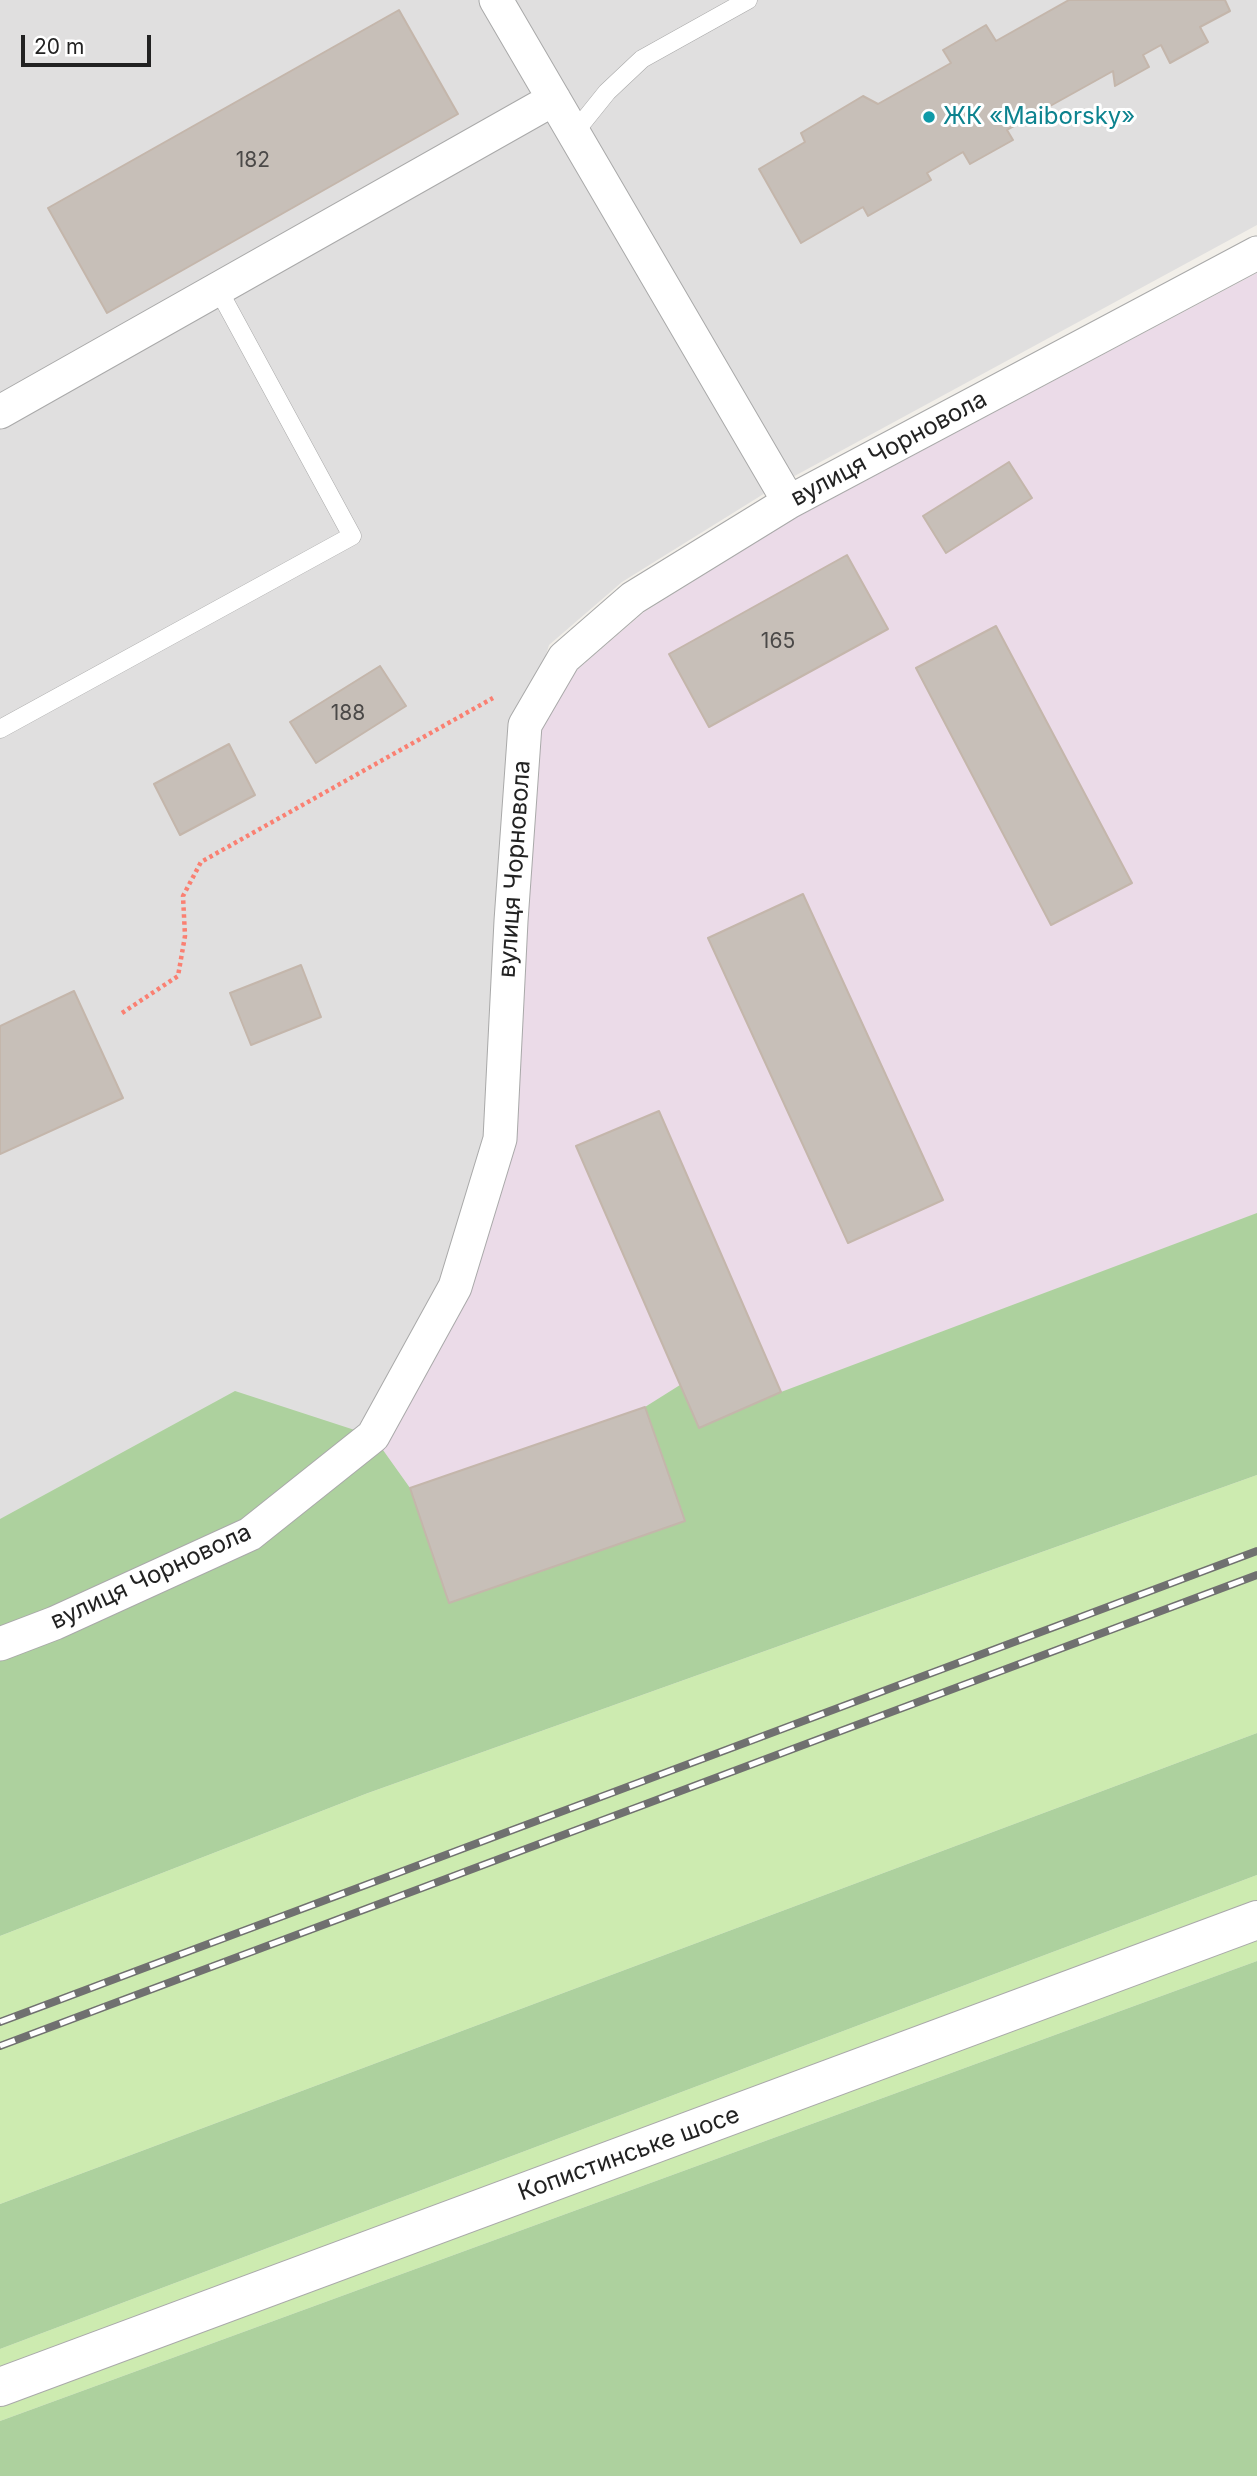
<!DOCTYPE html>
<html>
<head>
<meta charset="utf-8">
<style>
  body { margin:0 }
  #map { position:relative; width:1257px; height:2476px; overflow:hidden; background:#f2efe9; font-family:Inter,sans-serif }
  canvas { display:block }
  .scale { position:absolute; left:21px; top:35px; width:130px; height:32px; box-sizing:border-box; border:4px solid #222; border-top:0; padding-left:9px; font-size:21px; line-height:24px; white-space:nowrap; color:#222; -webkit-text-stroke:5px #fff; paint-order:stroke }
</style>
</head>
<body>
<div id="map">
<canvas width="1257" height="2476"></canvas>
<div class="scale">20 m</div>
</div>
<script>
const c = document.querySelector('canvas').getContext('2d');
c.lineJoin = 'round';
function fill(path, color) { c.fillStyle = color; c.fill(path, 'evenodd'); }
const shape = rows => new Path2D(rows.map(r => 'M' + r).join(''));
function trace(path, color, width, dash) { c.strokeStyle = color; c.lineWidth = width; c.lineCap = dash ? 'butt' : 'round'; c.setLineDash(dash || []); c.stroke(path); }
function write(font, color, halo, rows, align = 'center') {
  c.font = font + ' Inter,sans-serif'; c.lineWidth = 6; c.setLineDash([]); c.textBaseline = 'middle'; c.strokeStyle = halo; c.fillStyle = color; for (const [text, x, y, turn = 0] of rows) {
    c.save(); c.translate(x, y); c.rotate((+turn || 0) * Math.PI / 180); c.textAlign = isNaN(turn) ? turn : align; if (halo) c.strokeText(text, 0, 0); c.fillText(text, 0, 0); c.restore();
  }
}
fill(shape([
  [0,0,1257,0,1257,225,778,485,622,582,549,645,525,726,500,1139,373,1436,0,1644]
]), '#e0dfdf');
fill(shape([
  [1257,273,1257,1475,368,1793,373,1436,500,1139,525,725,578,669,644,612,797,517]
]), '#ebdbe8');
fill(shape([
  [1257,1475,1257,1733,0,2204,0,1936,368,1793],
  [1257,1875,1257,1961,0,2421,0,2349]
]), '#cdebb0');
fill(shape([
  [1257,1213,1257,1475,368,1793,0,1936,0,1519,235,1391,373,1436,410,1488,449,1602,684,1521,645,1407,680,1385,699,1428,781,1392],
  [1257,1733,1257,1875,0,2349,0,2204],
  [1257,1961,1257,2476,0,2476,0,2421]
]), '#add19e');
const building = shape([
  [1069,0,1225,0,1230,11,1200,27,1208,42,1170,63,1161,45,1143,55,1149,67,1115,86,1113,71,1007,130,1013,140,970,164,963,152,927,173,931,180,868,216,863,207,801,243,759,169,805,142,801,133,863,96,878,104,951,63,943,50,986,25,996,41,1069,0],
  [399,10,458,114,107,313,48,208,399,10],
  [1009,462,1032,498,946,553,923,516,1009,462],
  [847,555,888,629,709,727,669,654,847,555],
  [996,626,1132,883,1051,925,916,668,996,626],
  [380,666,406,706,316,763,290,722,380,666],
  [229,744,255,795,180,835,154,784,229,744],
  [803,894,943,1200,848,1243,708,938,803,894],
  [301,965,321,1017,251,1045,230,993,301,965],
  [74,991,123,1098,0,1154,0,1026,74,991],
  [659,1111,781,1392,699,1428,576,1146,659,1111],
  [645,1407,685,1521,449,1603,410,1488,645,1407]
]);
fill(building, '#c7bfb8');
trace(building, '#c4b6ab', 2);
const service = shape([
  [574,133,607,92,642,59,748,0],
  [0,729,352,536,218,289]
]);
const minor = shape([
  [496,0,789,502],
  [0,412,554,99],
  [0,1644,55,1623,250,1534,373,1436,455,1287,500,1139,511,921,525,725,564,658,633,598,789,502,1257,253]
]);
const tertiary = shape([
  [0,2387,1257,1920]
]);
trace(service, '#a9a9a9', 19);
trace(minor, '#a9a9a9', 35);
trace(tertiary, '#a9a9a9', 40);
trace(shape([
  [122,1013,178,976,185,936,183,896,201,862,493,698]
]), '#fa8072', 4.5, [3.5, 3.5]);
trace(service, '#fff', 18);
trace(minor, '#fff', 33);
trace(tertiary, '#fff', 38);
const rail = shape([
  [0,2022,1257,1551],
  [0,2046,1257,1575]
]);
trace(rail, '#707070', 8);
trace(rail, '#fff', 5, [16]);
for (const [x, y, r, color] of [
  [929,117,7,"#0f9aa8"]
]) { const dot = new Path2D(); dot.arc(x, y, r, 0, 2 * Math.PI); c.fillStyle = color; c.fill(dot); trace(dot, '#fff', 2.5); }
write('21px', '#4b4948', null, [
  ["182",253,161],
  ["165",778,642],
  ["188",348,714]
]);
write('24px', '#0d838f', '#fff', [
  ["ЖК «Maiborsky»",943,117]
], 'left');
write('24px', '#222', '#fff', [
  ["вулиця Чорновола",889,449,-28],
  ["вулиця Чорновола",515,869,-86],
  ["вулиця Чорновола",151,1577,-25],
  ["Копистинське шосе",629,2154,-20]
]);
</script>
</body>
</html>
